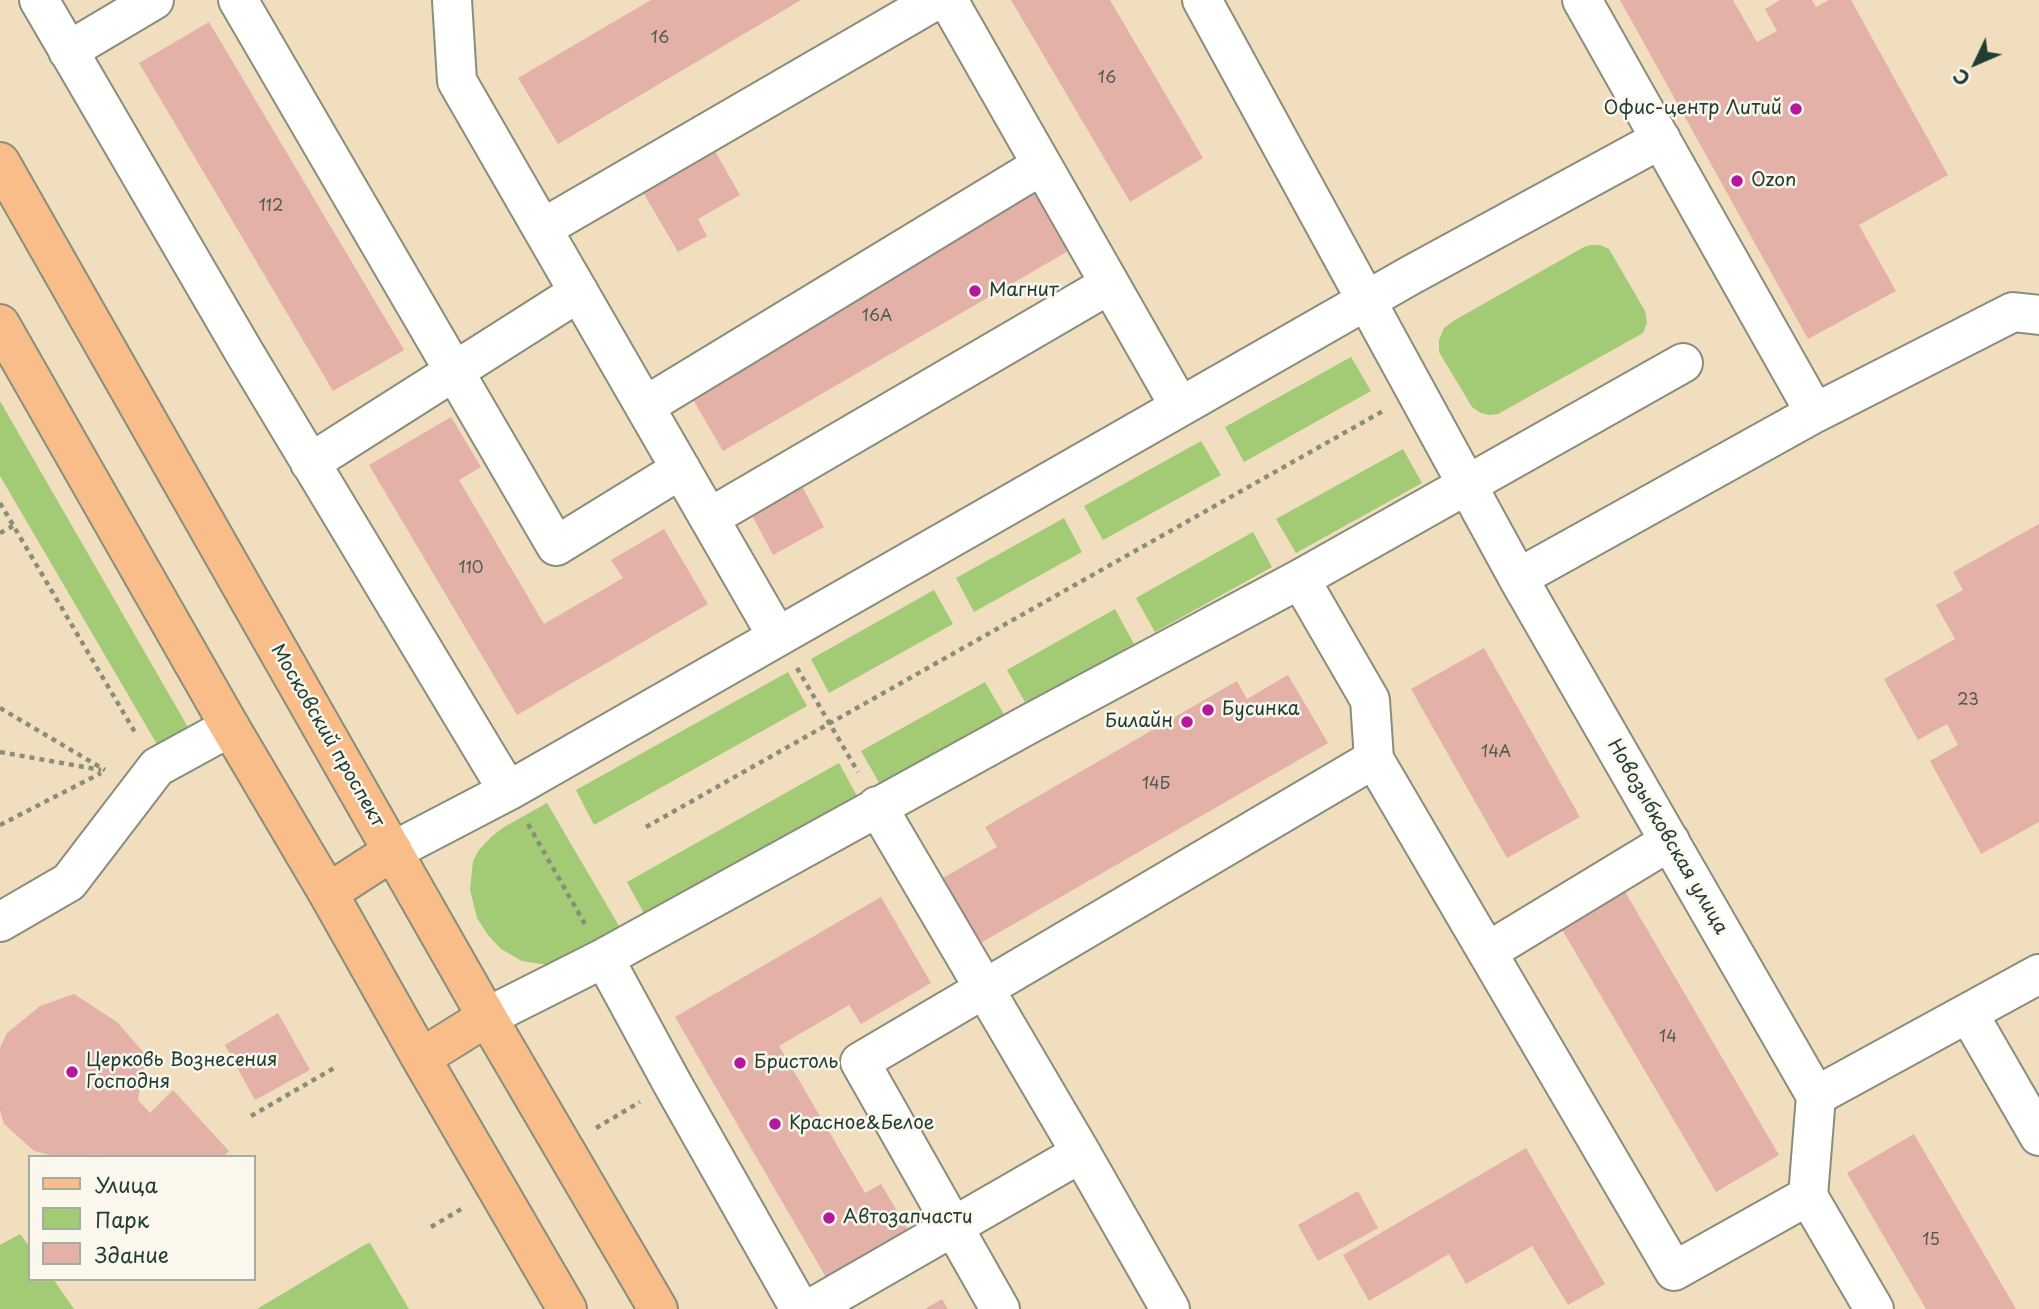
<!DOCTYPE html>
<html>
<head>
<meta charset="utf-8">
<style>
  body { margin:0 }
  #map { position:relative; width:2039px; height:1309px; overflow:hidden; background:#f1debf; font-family:"Playpen Sans",sans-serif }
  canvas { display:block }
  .legend { position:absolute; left:28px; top:1155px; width:228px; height:126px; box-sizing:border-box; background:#fbf7ec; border:2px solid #a3ada2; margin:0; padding:9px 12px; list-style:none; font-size:21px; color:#1f3d34 }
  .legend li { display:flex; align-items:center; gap:14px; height:35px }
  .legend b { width:35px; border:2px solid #a3ada2 }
  .north { position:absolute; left:1941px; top:28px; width:70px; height:70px; -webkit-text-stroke:5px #fbf7ec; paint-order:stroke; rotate:226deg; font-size:19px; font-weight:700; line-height:28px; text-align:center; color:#1f3d34 }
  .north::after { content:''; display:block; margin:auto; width:24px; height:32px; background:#1f3d34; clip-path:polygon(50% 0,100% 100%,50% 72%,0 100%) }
</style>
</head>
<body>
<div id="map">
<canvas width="2039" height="1309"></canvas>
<ul class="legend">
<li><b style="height:9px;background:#f8bd88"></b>Улица</li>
<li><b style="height:19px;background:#a3ca75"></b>Парк</li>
<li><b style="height:19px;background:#e3b1a8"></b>Здание</li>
</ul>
<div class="north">С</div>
</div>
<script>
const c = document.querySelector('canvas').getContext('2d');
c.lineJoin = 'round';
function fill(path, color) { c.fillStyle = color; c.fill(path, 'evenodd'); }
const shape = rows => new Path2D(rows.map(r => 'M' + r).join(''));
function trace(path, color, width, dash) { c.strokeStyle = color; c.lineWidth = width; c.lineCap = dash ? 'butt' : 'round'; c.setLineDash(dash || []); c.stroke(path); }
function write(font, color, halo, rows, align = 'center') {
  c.font = font + ' "Playpen Sans",sans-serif'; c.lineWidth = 5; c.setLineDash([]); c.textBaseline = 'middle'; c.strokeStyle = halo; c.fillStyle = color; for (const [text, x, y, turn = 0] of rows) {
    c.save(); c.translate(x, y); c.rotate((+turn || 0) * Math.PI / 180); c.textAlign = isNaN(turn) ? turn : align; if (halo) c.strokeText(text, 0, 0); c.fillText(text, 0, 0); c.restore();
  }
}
fill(shape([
  [1591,245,1600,245,1609,249,1645,311,1647,323,1643,333,1498,414,1489,415,1481,413,1472,407,1439,352,1439,340,1444,328,1455,320,1584,247],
  [1351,357,1371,391,1244,462,1225,427],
  [0,401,189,729,158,746,0,476],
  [1201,441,1221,475,1103,540,1084,506],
  [1403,449,1422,483,1296,553,1276,519],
  [1064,518,1082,552,974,612,956,578],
  [1253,532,1272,567,1155,632,1136,598],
  [934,590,953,624,829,693,811,659],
  [1115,609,1134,644,1026,704,1007,670],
  [788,672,807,706,594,825,576,790],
  [985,682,1005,716,881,786,861,751],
  [839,763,858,798,646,917,627,882],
  [547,803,622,931,558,964,541,964,522,961,501,949,488,935,477,918,470,890,473,861,479,850,491,837,504,827],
  [20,1234,30,1247,30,1279,53,1279,74,1309,0,1309,0,1245],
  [370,1243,409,1309,257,1309,366,1244]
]), '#a3ca75');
fill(shape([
  [651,0,801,0,558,144,518,78],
  [1011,0,1110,0,1203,158,1130,202],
  [1620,0,1733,0,1757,42,1777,31,1765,9,1780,0,1812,0,1816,7,1829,0,1851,0,1948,175,1859,225,1896,291,1808,339],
  [209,22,404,350,333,391,139,63],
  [712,146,740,195,698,219,707,236,678,252,640,187],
  [1031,184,1070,250,723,451,684,384],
  [451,417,481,467,459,480,544,624,623,578,611,560,664,529,708,604,517,715,369,465],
  [798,479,824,527,773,555,747,506],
  [2039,524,2039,822,1981,854,1930,761,1958,745,1947,724,1918,740,1884,679,1955,639,1936,605,1963,590,1953,572],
  [1484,648,1580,817,1507,858,1411,689],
  [1288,675,1328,743,979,944,941,879,997,847,985,827,1237,681,1247,699],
  [1620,883,1779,1155,1716,1192,1557,921],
  [881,897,931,983,861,1024,849,1005,779,1046,865,1193,881,1184,909,1231,827,1279,675,1017],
  [74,994,117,1022,146,1055,138,1100,150,1113,173,1090,229,1151,223,1157,99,1157,97,1154,85,1157,59,1157,34,1151,4,1124,0,1110,0,1048,7,1033,40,1006],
  [278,1013,310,1070,255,1100,225,1045],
  [1914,1134,2016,1309,1926,1309,1847,1173],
  [1526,1148,1605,1284,1568,1305,1532,1246,1466,1284,1449,1254,1369,1301,1343,1255],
  [1358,1191,1378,1228,1318,1261,1298,1225],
  [942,1299,948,1309,925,1309]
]), '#e3b1a8');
const minor = shape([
  [39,0,244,352,508,791],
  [238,0,556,546,681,469],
  [452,0,457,81,777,636],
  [948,0,1180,407],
  [1202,0,1518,578,1815,413,2013,312,2039,315],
  [1582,0,1815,413],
  [68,51,154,0],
  [543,228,936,0],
  [645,406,1042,165],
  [310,463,579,292],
  [709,518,1110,284],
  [1518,578,1816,1096],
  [1300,579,1370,700,1374,759,1674,1271,1808,1196],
  [877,806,1081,1153,1170,1309],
  [393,851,508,791,1411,275,1661,139],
  [0,922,69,882,157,767,230,727],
  [1487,952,1670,841],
  [604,958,672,1083,800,1309],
  [1968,1013,2039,1136],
  [487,1017,604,958,1029,724,1300,579,1683,363],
  [1816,1096,2039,974],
  [1816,1096,1808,1196,1874,1309],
  [810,1309,1081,1153],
  [1000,1309,860,1062,1374,759]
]);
const major = shape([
  [0,162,487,1017,658,1309],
  [0,324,230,727,328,893,421,1058,567,1309],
  [328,893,393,851],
  [421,1058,487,1017]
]);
trace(minor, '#888e7a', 42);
trace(major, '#888e7a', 42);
trace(shape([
  [0,503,136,734],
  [0,533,13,526],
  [797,668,858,772],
  [0,708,105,770],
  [0,752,101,770],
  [528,824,586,926],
  [0,825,101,773],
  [646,827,1383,411],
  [251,1116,336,1067],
  [596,1128,640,1102],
  [431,1227,463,1208]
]), '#888e7a', 4.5, [5, 5]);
trace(minor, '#fff', 38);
trace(major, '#f8bd88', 38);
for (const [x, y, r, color] of [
  [1796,109,7,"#b5179e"],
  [1737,181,7,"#b5179e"],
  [975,291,7,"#b5179e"],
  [1208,710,7,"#b5179e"],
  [1187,722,7,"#b5179e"],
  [740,1063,7,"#b5179e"],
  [72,1072,7,"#b5179e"],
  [775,1124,7,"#b5179e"],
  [829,1218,7,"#b5179e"]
]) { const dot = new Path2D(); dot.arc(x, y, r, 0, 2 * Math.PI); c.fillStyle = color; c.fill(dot); trace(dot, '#fbf7ec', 2.5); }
write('16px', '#505a51', null, [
  ["16",660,39],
  ["16",1107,79],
  ["112",271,207],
  ["16А",877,317],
  ["110",471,569],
  ["23",1968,701],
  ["14А",1496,753],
  ["14Б",1156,785],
  ["14",1668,1038],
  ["15",1931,1241]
]);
write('19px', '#1f3d34', '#fbf7ec', [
  ["Офис-центр Литий",1782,109,"right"],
  ["Ozon",1751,181],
  ["Магнит",989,291],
  ["Бусинка",1222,710],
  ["Билайн",1173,722,"right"],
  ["Церковь Вознесения",86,1061],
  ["Господня",86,1083],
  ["Бристоль",754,1063],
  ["Красное&Белое",789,1124],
  ["Автозапчасти",843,1218]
], 'left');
write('19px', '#1f3d34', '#fbf7ec', [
  ["Московский проспект",327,736,60],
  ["Новозыбковская улица",1667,837,60]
]);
</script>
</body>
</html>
